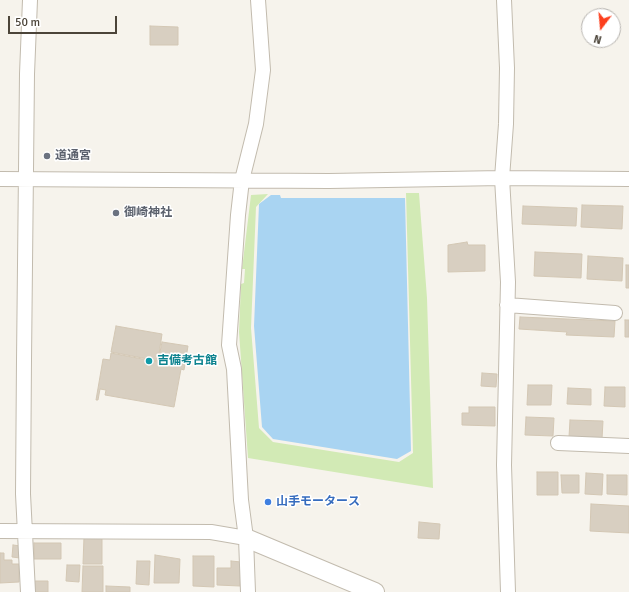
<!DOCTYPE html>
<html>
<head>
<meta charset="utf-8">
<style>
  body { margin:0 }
  #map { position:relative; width:629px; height:592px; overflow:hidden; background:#f6f3ec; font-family:Signika,sans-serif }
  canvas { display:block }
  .north { position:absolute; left:581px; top:8px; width:40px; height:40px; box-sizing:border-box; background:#fff; border:1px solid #b7b4b0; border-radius:50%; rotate:196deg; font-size:11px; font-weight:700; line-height:16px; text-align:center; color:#4b4439 }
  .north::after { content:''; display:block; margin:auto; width:14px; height:18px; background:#fc3f1d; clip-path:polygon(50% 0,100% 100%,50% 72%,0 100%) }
  .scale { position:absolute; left:8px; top:16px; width:109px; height:18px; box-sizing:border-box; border:2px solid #4b4439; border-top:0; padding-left:5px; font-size:12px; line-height:14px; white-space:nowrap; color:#4b4439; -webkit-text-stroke:3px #fff; paint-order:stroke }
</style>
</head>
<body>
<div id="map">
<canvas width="629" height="592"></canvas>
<div class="north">N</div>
<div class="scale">50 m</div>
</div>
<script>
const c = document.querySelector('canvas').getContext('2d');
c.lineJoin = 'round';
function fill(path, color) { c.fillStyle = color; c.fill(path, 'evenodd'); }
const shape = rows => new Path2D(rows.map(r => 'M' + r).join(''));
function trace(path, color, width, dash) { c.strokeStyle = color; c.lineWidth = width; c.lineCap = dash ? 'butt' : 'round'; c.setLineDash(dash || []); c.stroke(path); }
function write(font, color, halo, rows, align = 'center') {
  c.font = font + ' Signika,"Noto Sans JP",sans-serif'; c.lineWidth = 3; c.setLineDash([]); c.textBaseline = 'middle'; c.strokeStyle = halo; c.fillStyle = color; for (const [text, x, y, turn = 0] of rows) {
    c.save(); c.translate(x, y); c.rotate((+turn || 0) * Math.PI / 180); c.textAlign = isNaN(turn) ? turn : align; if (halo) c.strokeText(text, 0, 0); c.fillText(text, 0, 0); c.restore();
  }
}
fill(shape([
  [406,193,419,193,427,298,433,488,248,458,239,332,241,284,244,283,245,269,242,269,251,195,268,194,256,207,251,328,259,428,273,442,399,462,413,453]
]), '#d2eab5');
fill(shape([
  [271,195,280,195,281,198,405,198,411,451,397,459,273,439,262,427,254,326,259,204]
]), '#a9d4f2');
const building = shape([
  [150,26,178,27,178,45,150,45,150,26],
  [582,205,623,206,622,229,581,227,582,205],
  [523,206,577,208,576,226,522,224,523,206],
  [467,242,468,245,485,245,485,271,448,272,448,245,467,242],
  [535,252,582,254,581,278,534,276,535,252],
  [588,256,623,258,622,281,587,279,588,256],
  [626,265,629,265,629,288,626,288,626,265],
  [520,317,615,321,614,337,566,335,567,332,519,329,520,317],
  [625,320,629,320,629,337,625,337,625,320],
  [116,326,162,334,158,361,111,352,116,326],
  [162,342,188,346,184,370,181,369,174,407,105,395,106,390,100,389,98,400,96,400,103,359,110,360,111,353,158,362,162,342],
  [482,373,497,374,496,387,481,386,482,373],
  [528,385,552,385,551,405,527,405,528,385],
  [605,387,625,387,625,407,604,406,605,387],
  [568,388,591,389,591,405,567,404,568,388],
  [469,407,495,407,495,426,462,425,462,413,469,413,469,407],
  [526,417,554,418,553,436,525,435,526,417],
  [570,420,603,421,602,439,569,437,570,420],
  [537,472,558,472,558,495,537,495,537,472],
  [586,473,603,474,602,495,585,494,586,473],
  [561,475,579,475,579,493,562,493,561,475],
  [607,475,627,475,627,495,607,494,607,475],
  [591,504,629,506,629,533,590,531,591,504],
  [419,522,440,524,439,539,418,538,419,522],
  [84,537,102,537,102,564,83,564,84,537],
  [34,543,61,543,61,559,34,559,34,543],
  [13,545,21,546,20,558,12,557,13,545],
  [0,553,4,553,4,560,12,560,12,564,19,564,19,582,0,583,0,553],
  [155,555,180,559,179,583,154,583,155,555],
  [193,556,214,556,214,587,193,586,193,556],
  [137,561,150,561,149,585,136,584,137,561],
  [231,561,241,562,240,586,217,585,217,568,231,568,231,561],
  [67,565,80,565,79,582,66,581,67,565],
  [83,566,103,566,103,592,82,592,83,566],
  [32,581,48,581,48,592,32,592,32,581],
  [106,586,130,587,130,592,106,592,106,586]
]);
fill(building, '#d8cfc1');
trace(building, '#d3c7b4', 1);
const minor = shape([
  [504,0,507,68,506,124,502,178,508,282,504,465,508,592],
  [0,179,329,181,502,178,629,179],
  [507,305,615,313],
  [558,443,629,446],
  [0,531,211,532,246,538],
  [28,592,23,494,24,360,27,74,30,0],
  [248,592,246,538,241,500,234,369,229,345,238,215,242,180,256,124,263,70,258,0]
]);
const tertiary = shape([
  [246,538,375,592]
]);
trace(minor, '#c2bbae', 16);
trace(tertiary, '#c2bbae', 20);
trace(minor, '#fff', 14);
trace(tertiary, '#fff', 18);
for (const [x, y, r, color] of [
  [47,156,4,"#6b7280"],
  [116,213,4,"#6b7280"],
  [149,361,4,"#0f9aa8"],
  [268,502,4,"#3f7fe0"]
]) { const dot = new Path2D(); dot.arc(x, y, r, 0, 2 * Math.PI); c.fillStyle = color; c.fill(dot); trace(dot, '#fff', 1.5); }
write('bold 12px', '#5b616d', '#fff', [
  ["道通宮",55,156],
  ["御崎神社",124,213]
], 'left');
write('bold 12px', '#0d838f', '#fff', [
  ["吉備考古館",157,361]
], 'left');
write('bold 12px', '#366cbe', '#fff', [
  ["山手モータース",276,502]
], 'left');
</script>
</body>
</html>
